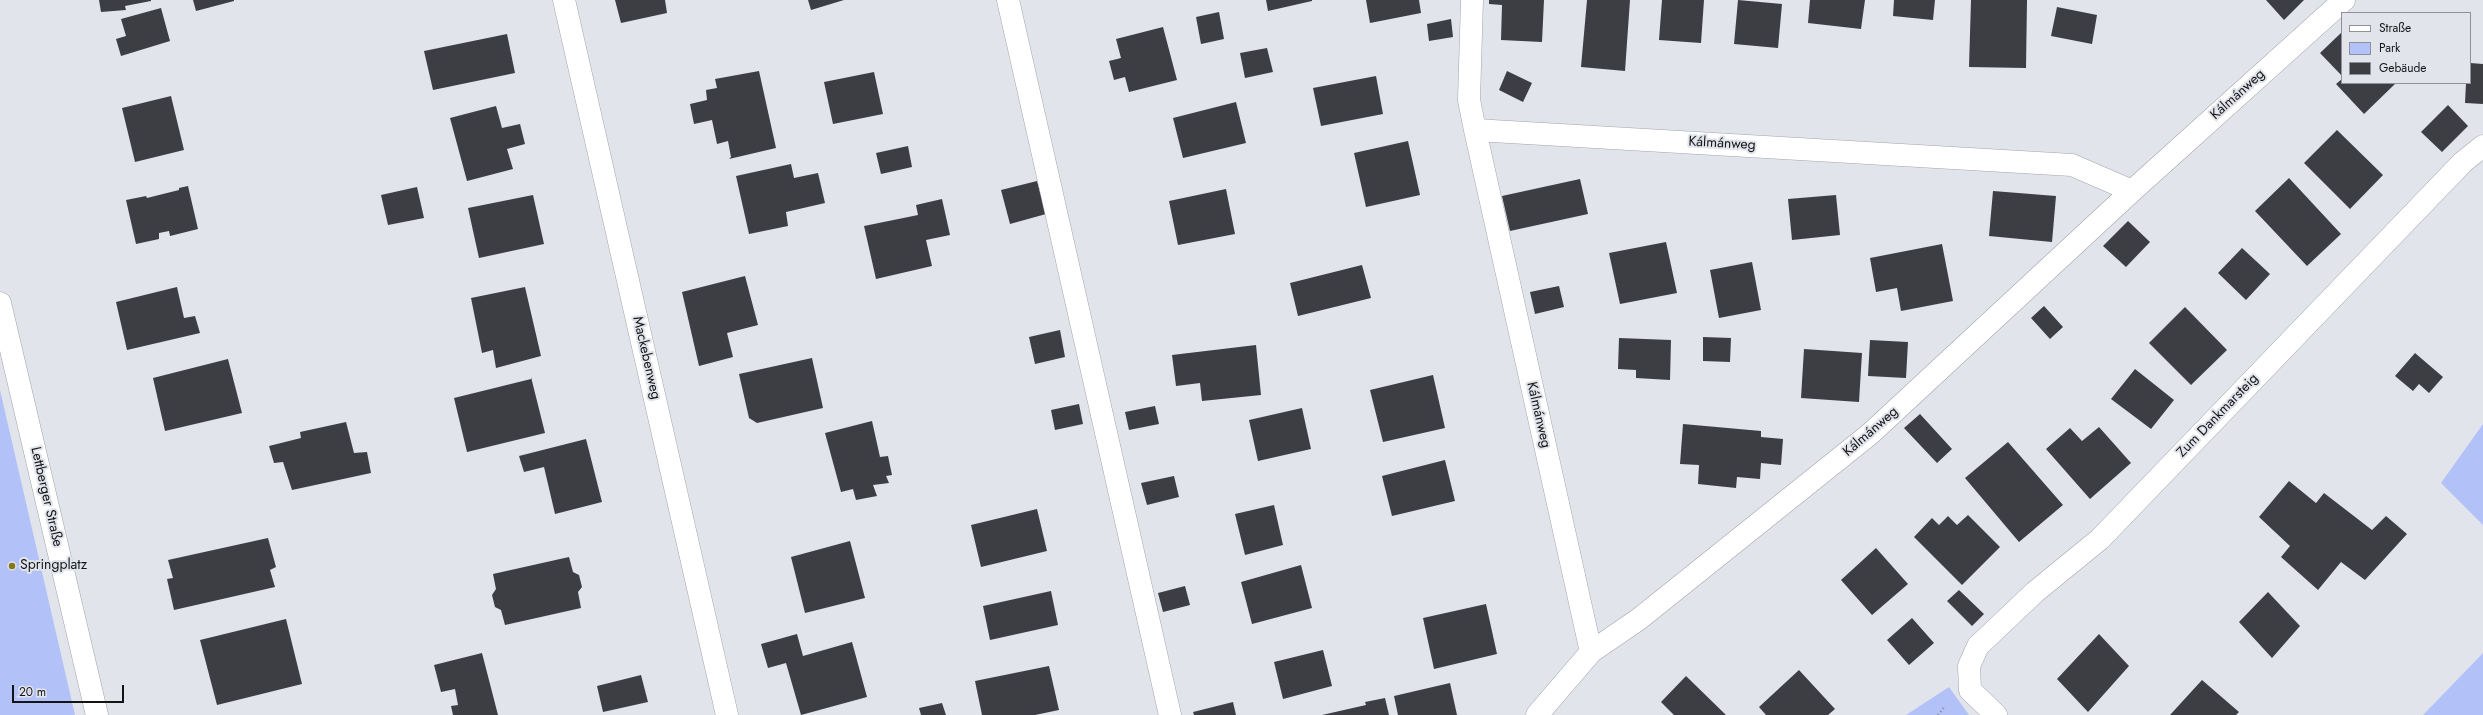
<!DOCTYPE html>
<html>
<head>
<meta charset="utf-8">
<style>
  body { margin:0 }
  #map { position:relative; width:2483px; height:715px; overflow:hidden; background:#e2e4eb; font-family:Jost,sans-serif }
  canvas { display:block }
  .legend { position:absolute; left:2341px; top:12px; width:130px; height:72px; box-sizing:border-box; background:#e2e4eb; border:1px solid #8f9196; margin:0; padding:5px 7px; list-style:none; font-size:12px; color:#131416 }
  .legend li { display:flex; align-items:center; gap:8px; height:20px }
  .legend b { width:20px; border:1px solid #8f9196 }
  .scale { position:absolute; left:12px; top:685px; width:112px; height:18px; box-sizing:border-box; border:2px solid #131416; border-top:0; padding-left:5px; font-size:12px; line-height:14px; white-space:nowrap; color:#131416; -webkit-text-stroke:3px #e2e4eb; paint-order:stroke }
</style>
</head>
<body>
<div id="map">
<canvas width="2483" height="715"></canvas>
<ul class="legend">
<li><b style="height:5px;background:#fff"></b>Straße</li>
<li><b style="height:11px;background:#b2c1f8"></b>Park</li>
<li><b style="height:11px;background:#3d3e44"></b>Gebäude</li>
</ul>
<div class="scale">20 m</div>
</div>
<script>
const c = document.querySelector('canvas').getContext('2d');
c.lineJoin = 'round';
function fill(path, color) { c.fillStyle = color; c.fill(path, 'evenodd'); }
const shape = rows => new Path2D(rows.map(r => 'M' + r).join(''));
function trace(path, color, width, dash) { c.strokeStyle = color; c.lineWidth = width; c.lineCap = dash ? 'butt' : 'round'; c.setLineDash(dash || []); c.stroke(path); }
function write(font, color, halo, rows, align = 'center') {
  c.font = font + ' Jost,sans-serif'; c.lineWidth = 4; c.setLineDash([]); c.textBaseline = 'middle'; c.strokeStyle = halo; c.fillStyle = color; for (const [text, x, y, turn = 0] of rows) {
    c.save(); c.translate(x, y); c.rotate((+turn || 0) * Math.PI / 180); c.textAlign = isNaN(turn) ? turn : align; if (halo) c.strokeText(text, 0, 0); c.fillText(text, 0, 0); c.restore();
  }
}
fill(shape([
  [0,390,75,715,0,715],
  [2483,424,2483,525,2441,483],
  [2483,653,2483,715,2423,715],
  [1949,687,1969,715,1906,715]
]), '#b2c1f8');
fill(shape([
  [99,0,151,0,151,1,125,6,126,10,101,12],
  [193,0,234,0,234,1,196,11],
  [615,0,665,0,667,13,621,23],
  [808,0,844,0,811,10],
  [1266,0,1312,0,1312,1,1268,11],
  [1366,0,1419,0,1421,13,1370,23],
  [1489,0,1544,0,1542,42,1501,40,1502,5,1489,4],
  [1587,0,1630,0,1625,71,1581,67],
  [1662,0,1704,0,1701,43,1659,40],
  [1738,0,1782,4,1778,48,1734,44],
  [1810,0,1865,0,1861,29,1808,23],
  [1894,0,1935,0,1933,20,1893,16],
  [1971,0,2027,0,2026,68,1969,67],
  [2266,0,2304,0,2284,20],
  [2057,7,2097,15,2092,44,2051,36],
  [161,8,170,41,121,56,116,39,126,36,121,19],
  [1219,12,1224,39,1201,44,1196,17],
  [1451,19,1453,37,1429,41,1427,24],
  [1163,27,1177,80,1129,92,1125,77,1114,80,1109,61,1121,58,1116,39],
  [2342,32,2342,76,2320,53],
  [507,34,515,73,433,90,424,51],
  [1267,48,1273,72,1245,78,1240,53],
  [2470,63,2483,64,2483,104,2465,103,2466,83,2470,83],
  [759,71,776,148,729,159,731,157,728,141,717,144,712,120,694,124,690,104,707,100,706,90,717,88,715,79],
  [1507,71,1532,83,1523,102,1499,90],
  [874,72,883,114,833,124,824,82],
  [1376,76,1383,114,1321,126,1313,88],
  [2342,79,2342,83,2396,83,2364,114,2336,84],
  [171,96,184,150,135,162,122,108],
  [1236,102,1246,143,1183,158,1173,118],
  [2448,105,2468,126,2442,152,2421,132],
  [496,106,502,128,520,124,525,144,507,149,513,169,467,181,450,118],
  [2337,130,2383,175,2350,209,2304,163],
  [1408,141,1420,195,1366,207,1354,153],
  [908,146,912,167,881,174,876,153],
  [791,164,794,178,818,173,825,203,786,212,788,226,749,234,736,176],
  [2289,178,2341,234,2307,266,2255,211],
  [1580,179,1588,214,1510,231,1502,196],
  [1037,181,1046,214,1010,224,1001,190],
  [188,186,198,229,170,236,169,231,159,233,159,239,136,244,126,200,146,196,147,198,179,190,179,188],
  [417,187,424,218,388,225,381,195],
  [1226,189,1235,234,1178,245,1169,201],
  [1993,191,2056,196,2052,242,1989,236],
  [533,195,544,244,479,258,468,208],
  [1836,195,1840,235,1792,240,1788,199],
  [942,199,950,235,926,240,932,266,876,279,864,226,918,215,916,205],
  [2128,221,2150,242,2126,267,2103,246],
  [1666,242,1677,293,1620,304,1609,253],
  [1942,244,1953,301,1901,311,1897,288,1876,292,1870,258],
  [2242,248,2270,274,2246,300,2218,273],
  [1752,262,1761,310,1719,318,1710,270],
  [1362,265,1371,298,1298,316,1290,283],
  [745,276,758,325,727,333,733,357,699,366,682,292],
  [1559,286,1564,307,1535,314,1530,292],
  [177,287,184,318,195,316,200,333,127,350,116,302],
  [525,287,541,356,496,368,493,350,482,353,471,298],
  [2044,306,2063,327,2050,339,2031,318],
  [2185,307,2227,350,2191,385,2149,343],
  [1060,330,1065,357,1035,364,1029,337],
  [1703,337,1731,338,1730,362,1703,361],
  [1619,338,1671,340,1670,380,1636,378,1636,370,1618,369],
  [1870,340,1908,342,1906,378,1868,376],
  [1256,345,1261,395,1202,401,1200,383,1176,386,1172,355],
  [1804,349,1862,353,1859,402,1801,398],
  [2415,353,2443,377,2429,393,2419,384,2413,391,2395,376],
  [812,358,823,408,757,423,749,418,739,374],
  [228,359,242,413,165,431,153,378],
  [2135,369,2174,400,2151,429,2111,399],
  [1433,375,1445,428,1383,442,1370,390],
  [531,377,545,433,467,452,454,398,531,379],
  [1079,404,1083,424,1055,430,1051,410],
  [1155,406,1159,424,1129,430,1125,412],
  [1302,408,1311,449,1258,461,1249,420],
  [1920,414,1952,449,1937,463,1904,428],
  [872,421,880,457,888,456,892,475,886,476,889,483,873,485,877,496,856,500,853,489,841,492,825,433],
  [346,422,354,453,367,452,371,473,292,490,283,462,274,463,269,446,301,438,300,432],
  [1683,424,1761,431,1761,437,1783,439,1781,465,1761,463,1760,479,1737,477,1736,488,1698,484,1699,465,1680,464],
  [2099,427,2131,463,2090,499,2046,449,2070,428,2082,441],
  [586,439,602,502,555,514,544,467,524,472,519,456],
  [2008,442,2063,505,2019,542,1965,478],
  [1445,460,1455,501,1392,516,1382,476],
  [1174,476,1179,497,1147,505,1141,483],
  [2289,481,2316,503,2324,493,2372,530,2386,516,2407,534,2365,580,2341,562,2318,590,2281,557,2290,546,2259,517],
  [1274,505,1283,545,1245,555,1235,514],
  [1037,509,1047,551,981,567,971,525],
  [1968,515,2000,547,1962,585,1914,537,1932,518,1939,525,1948,516,1957,525],
  [268,538,276,567,270,570,275,587,174,610,167,579,173,578,168,560],
  [850,541,865,598,805,613,791,557],
  [1876,548,1908,584,1872,615,1841,580],
  [569,557,573,572,579,575,582,587,578,592,581,608,505,625,501,610,495,607,492,595,496,589,493,574],
  [1301,565,1312,608,1252,624,1241,582],
  [1185,586,1190,605,1163,612,1158,593],
  [1959,590,1984,614,1972,626,1947,601],
  [1051,591,1058,625,990,640,983,606],
  [2268,592,2300,626,2272,658,2239,622],
  [1486,604,1497,654,1434,669,1423,618],
  [1912,618,1934,643,1909,665,1887,640],
  [286,619,302,684,217,705,200,640],
  [797,634,803,656,852,642,867,697,801,715,786,663,768,668,761,644],
  [2099,634,2129,666,2088,712,2057,679],
  [1323,650,1332,686,1283,699,1274,662],
  [482,653,498,715,453,715,451,706,458,705,455,689,441,692,434,665],
  [1049,666,1059,710,1035,715,982,715,975,681],
  [1799,670,1835,709,1828,715,1766,715,1759,707],
  [641,675,648,702,603,712,597,686],
  [1686,676,1726,715,1674,715,1661,702],
  [2202,680,2239,712,2236,715,2170,715],
  [1450,683,1457,715,1398,715,1394,696],
  [1385,698,1389,715,1322,715,1366,705,1365,702],
  [1233,702,1236,715,1194,715,1193,712],
  [942,703,946,715,921,715,919,708]
]), '#3d3e44');
const minor = shape([
  [564,0,727,715],
  [1008,0,1170,715],
  [1472,0,1469,100,1475,130,1591,652],
  [1475,130,2072,165,2132,191],
  [0,303,97,715],
  [1537,715,1591,652,1639,619,1870,434,2132,191,2344,0],
  [1996,715,1970,690,1969,666,1978,646,2035,592,2100,539,2463,162,2483,146]
]);
trace(minor, '#a2a4ab', 23);
trace(shape([
  [1938,715,1945,706]
]), '#818287', 2.5, [1, 3]);
trace(minor, '#fff', 22);
for (const [x, y, r, color] of [
  [12,566,4,"#85771b"]
]) { const dot = new Path2D(); dot.arc(x, y, r, 0, 2 * Math.PI); c.fillStyle = color; c.fill(dot); trace(dot, '#e2e4eb', 1.5); }
write('14px', '#131416', '#e2e4eb', [
  ["Kálmánweg",2238,95,-42],
  ["Kálmánweg",1722,144,3],
  ["Mackebenweg",646,358,77],
  ["Kálmánweg",1538,415,77],
  ["Zum Dankmarsteig",2218,416,-46],
  ["Kálmánweg",1871,432,-41],
  ["Lettberger Straße",46,497,77]
]);
write('14px', '#131416', '#e2e4eb', [
  ["Springplatz",20,566]
], 'left');
</script>
</body>
</html>
